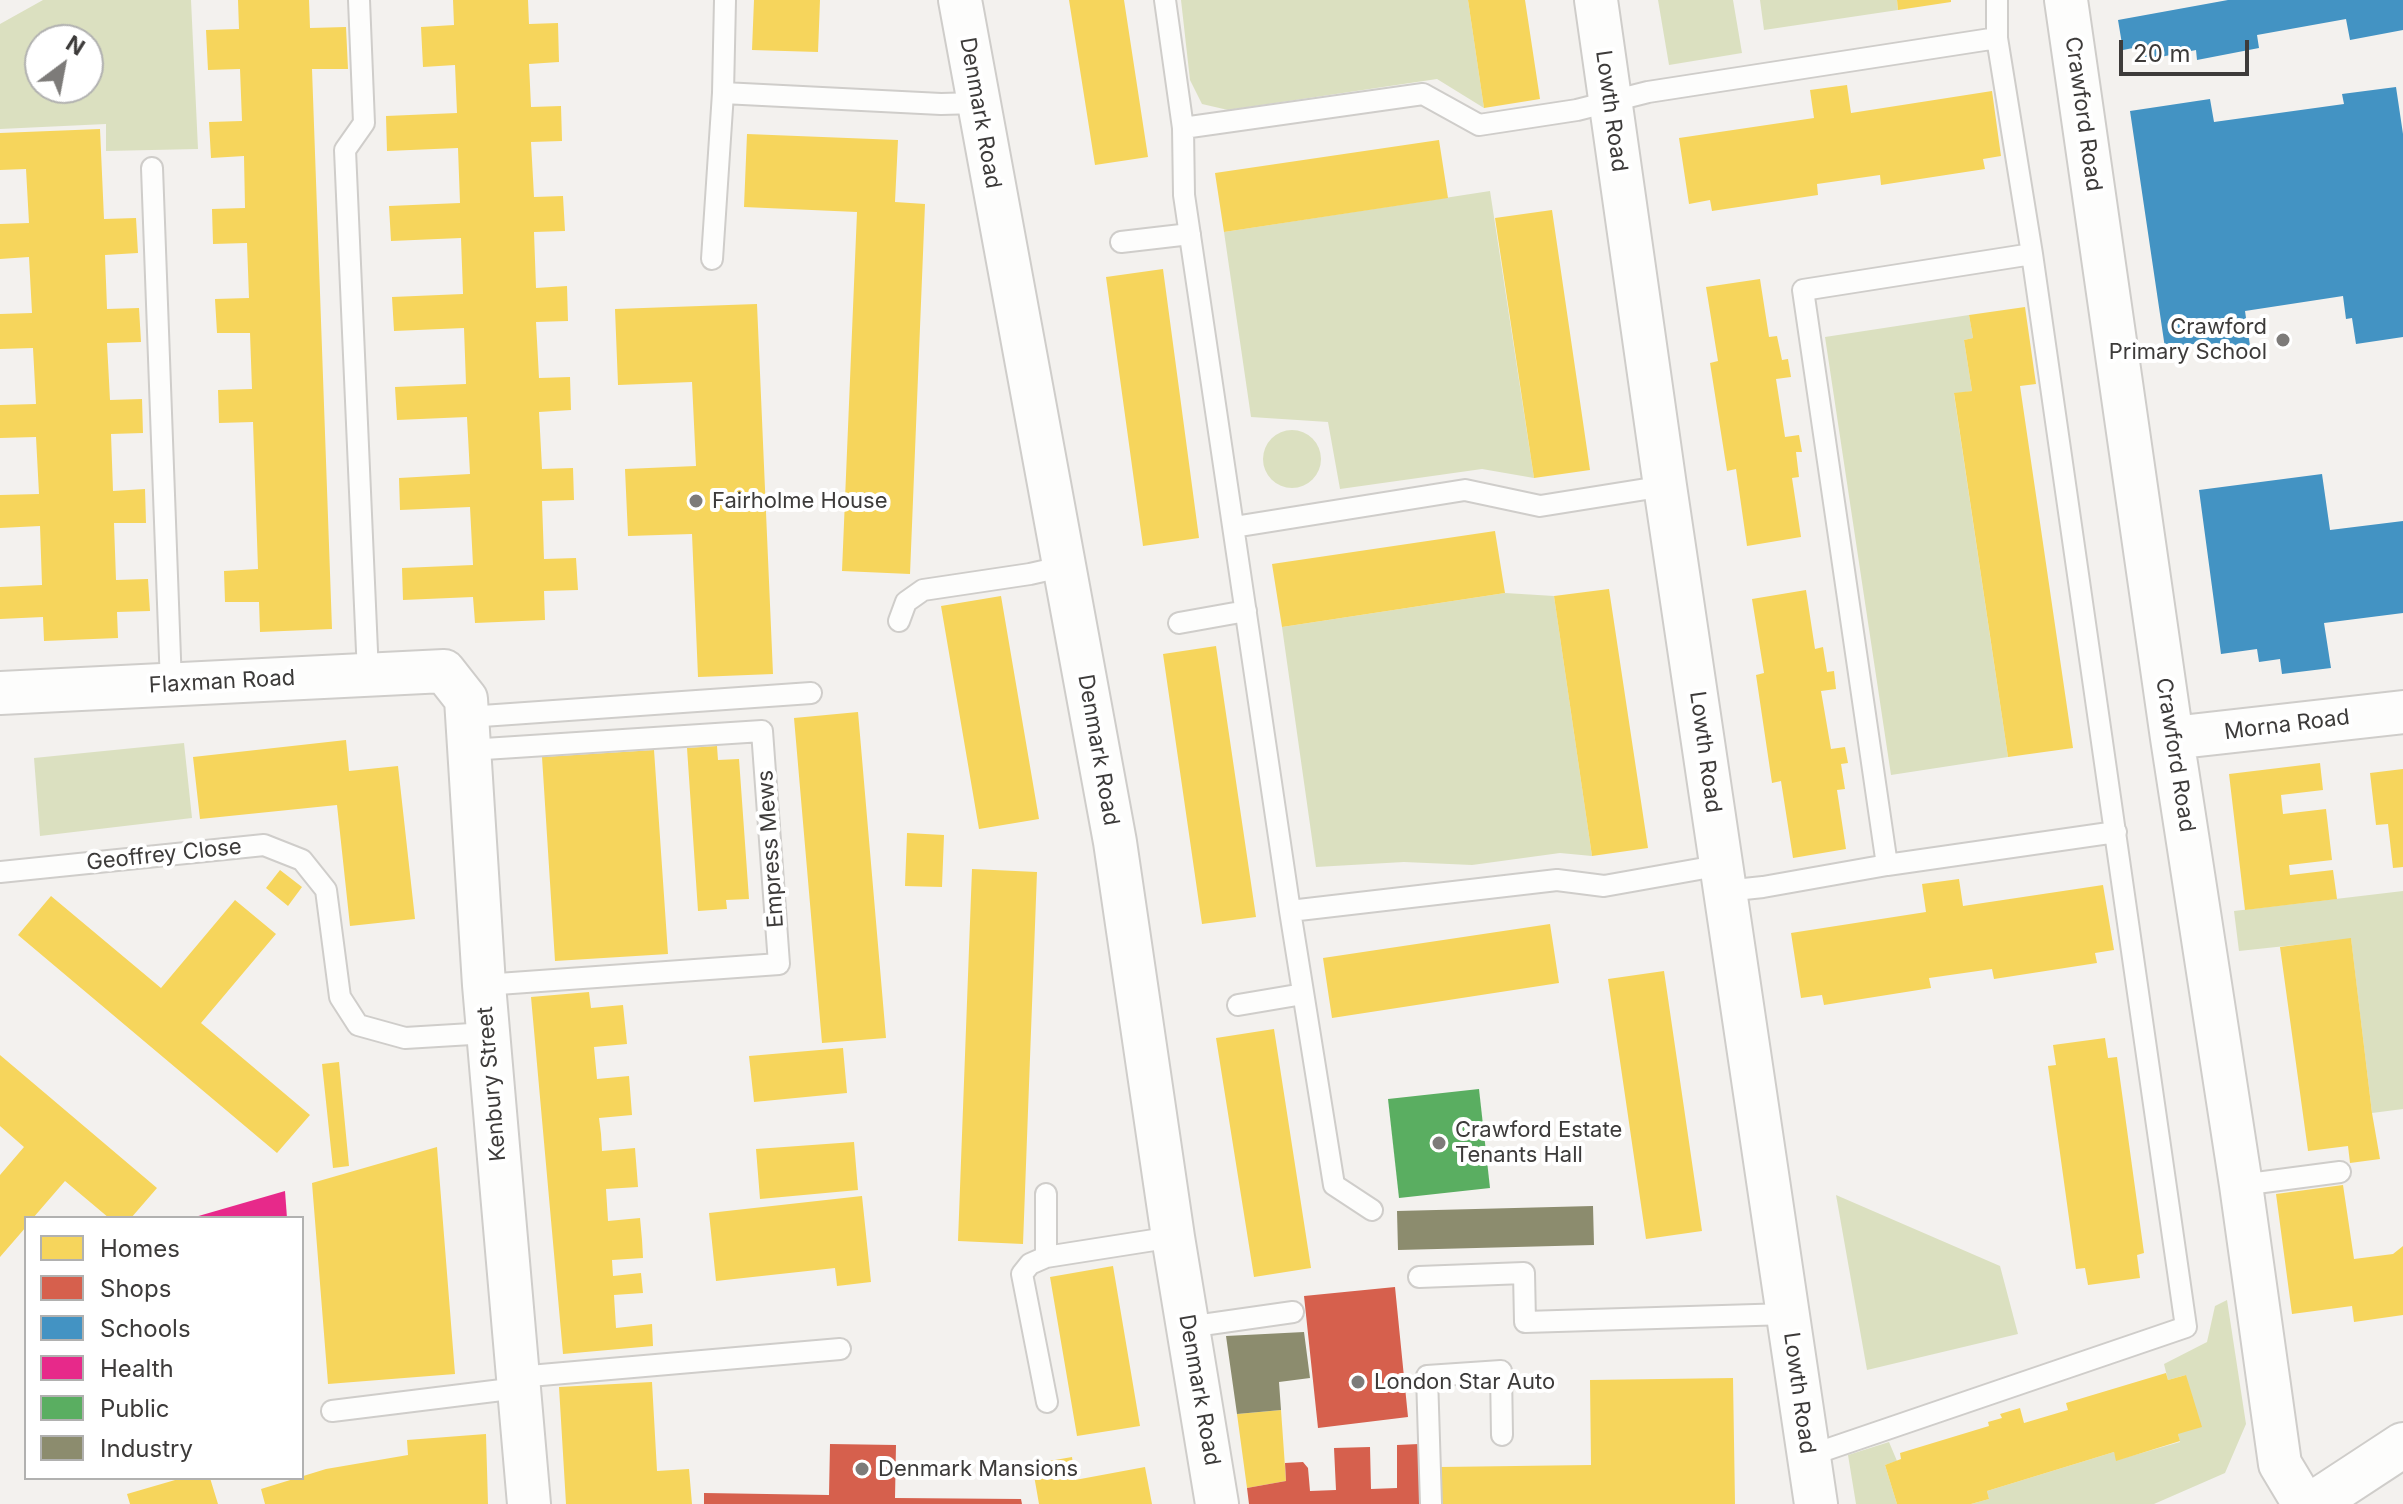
<!DOCTYPE html>
<html>
<head>
<meta charset="utf-8">
<style>
  body { margin:0 }
  #map { position:relative; width:2403px; height:1504px; overflow:hidden; background:#f3f1ee; font-family:Inter,sans-serif }
  canvas { display:block }
  .legend { position:absolute; left:24px; top:1216px; width:280px; height:264px; box-sizing:border-box; background:#fff; border:2px solid #b1b1b0; margin:0; padding:10px 14px; list-style:none; font-size:24px; color:#3d3b3a }
  .legend li { display:flex; align-items:center; gap:16px; height:40px }
  .legend b { width:40px; border:2px solid #b1b1b0 }
  .north { position:absolute; left:24px; top:24px; width:80px; height:80px; box-sizing:border-box; background:#fff; border:2px solid #b1b1b0; border-radius:50%; rotate:32deg; font-size:22px; font-weight:700; line-height:32px; text-align:center; color:#3d3b3a }
  .north::after { content:''; display:block; margin:auto; width:28px; height:36px; background:#7d7b79; clip-path:polygon(50% 0,100% 100%,50% 72%,0 100%) }
  .scale { position:absolute; left:2119px; top:40px; width:130px; height:36px; box-sizing:border-box; border:4px solid #3d3b3a; border-top:0; padding-left:10px; font-size:24px; line-height:28px; white-space:nowrap; color:#3d3b3a; -webkit-text-stroke:6px #fff; paint-order:stroke }
</style>
</head>
<body>
<div id="map">
<canvas width="2403" height="1504"></canvas>
<ul class="legend">
<li><b style="height:22px;background:#f6d55c"></b>Homes</li>
<li><b style="height:22px;background:#d6604d"></b>Shops</li>
<li><b style="height:22px;background:#4393c3"></b>Schools</li>
<li><b style="height:22px;background:#e7298a"></b>Health</li>
<li><b style="height:22px;background:#5aae61"></b>Public</li>
<li><b style="height:22px;background:#8c8c6e"></b>Industry</li>
</ul>
<div class="north">N</div>
<div class="scale">20 m</div>
</div>
<script>
const c = document.querySelector('canvas').getContext('2d');
c.lineJoin = 'round';
function fill(path, color) { c.fillStyle = color; c.fill(path, 'evenodd'); }
const shape = rows => new Path2D(rows.map(r => 'M' + r).join(''));
function trace(path, color, width, dash) { c.strokeStyle = color; c.lineWidth = width; c.lineCap = dash ? 'butt' : 'round'; c.setLineDash(dash || []); c.stroke(path); }
function write(font, color, halo, rows, align = 'center') {
  c.font = font + ' Inter,sans-serif'; c.lineWidth = 8; c.setLineDash([]); c.textBaseline = 'middle'; c.strokeStyle = halo; c.fillStyle = color; for (const [text, x, y, turn = 0] of rows) {
    c.save(); c.translate(x, y); c.rotate((+turn || 0) * Math.PI / 180); c.textAlign = isNaN(turn) ? turn : align; if (halo) c.strokeText(text, 0, 0); c.fillText(text, 0, 0); c.restore();
  }
}
fill(shape([
  [43,0,191,0,198,149,106,151,106,124,0,129,0,24],
  [40,40,88,40,88,88,40,88],
  [1181,0,1468,0,1484,108,1437,79,1228,110,1202,104,1190,80],
  [1658,0,1733,0,1742,53,1669,65],
  [1760,0,1897,0,1898,10,1764,30],
  [1490,191,1534,478,1482,469,1340,489,1328,422,1251,417,1224,232],
  [1969,315,1973,338,1964,340,1972,391,1954,394,2008,757,1891,775,1825,337],
  '1263 459a29 29 0 1 1 58 0a29 29 0 1 1-58 0Z',
  [1505,593,1554,596,1592,856,1560,853,1472,865,1404,862,1316,867,1282,627],
  [184,743,192,818,40,836,34,758],
  [2403,891,2403,1109,2372,1113,2351,939,2239,951,2234,911],
  [1836,1195,2000,1266,2018,1334,1867,1370],
  [2227,1300,2246,1424,2225,1473,2154,1504,1971,1504,1989,1499,1987,1491,2114,1452,2117,1460,2180,1442,2178,1434,2186,1375,2168,1380,2164,1364,2207,1342,2215,1306],
  [1889,1442,1897,1461,1885,1465,1897,1504,1856,1504,1848,1455]
]), '#dbe0c0');
fill(shape([
  [238,0,309,0,310,28,346,27,348,69,312,69,332,629,260,632,259,602,225,602,224,571,258,569,253,422,219,423,218,390,252,389,250,333,217,333,215,299,249,298,247,243,213,244,212,209,245,208,244,156,211,158,209,122,242,121,240,69,208,70,206,30,239,29],
  [453,0,528,0,529,24,558,23,559,62,529,64,531,107,561,106,562,141,531,142,534,197,563,196,565,231,534,232,536,288,567,286,568,321,536,322,539,378,570,377,571,410,539,412,542,469,573,468,574,500,542,501,544,559,576,558,578,590,544,591,545,620,475,623,473,597,403,600,402,568,473,565,470,507,400,510,399,478,470,474,467,417,397,420,395,387,466,384,464,328,394,331,392,297,463,294,461,238,391,241,389,206,460,203,458,148,387,151,386,116,457,113,455,65,423,67,421,27,454,25],
  [754,0,820,0,818,52,752,50],
  [1069,0,1124,0,1148,157,1095,165],
  [1468,0,1525,0,1540,99,1484,108],
  [1897,0,1951,0,1951,2,1898,10],
  [1847,85,1851,113,1992,91,2001,156,1983,159,1985,169,1881,185,1880,175,1817,184,1818,195,1712,211,1710,200,1689,204,1679,138,1814,118,1810,90],
  [100,129,104,219,136,218,138,253,105,255,107,309,139,308,141,342,107,343,110,400,142,399,143,433,111,434,113,491,145,489,146,523,114,523,116,580,148,579,150,611,117,612,118,638,44,641,43,617,0,619,0,587,42,585,40,526,0,528,0,495,39,494,36,437,0,438,0,405,36,404,33,348,0,349,0,314,32,313,29,257,0,259,0,224,29,223,26,169,0,170,0,133],
  [747,134,898,140,895,202,925,204,910,574,842,571,857,212,744,207],
  [1439,140,1448,198,1224,232,1215,173],
  [1552,210,1590,470,1534,478,1495,218],
  [1163,269,1199,538,1143,546,1106,277],
  [1760,279,1769,337,1777,336,1782,360,1788,359,1791,377,1776,379,1785,437,1799,435,1802,452,1796,452,1799,477,1792,478,1801,537,1747,546,1736,469,1727,471,1710,363,1718,361,1706,287],
  [757,304,773,674,698,677,692,534,628,536,625,469,696,466,692,382,618,385,615,309],
  [2025,307,2036,384,2020,386,2073,748,2008,757,1954,393,1972,391,1964,340,1973,338,1969,315],
  [1495,531,1505,593,1282,627,1272,564],
  [1609,589,1648,848,1592,856,1554,596],
  [1806,590,1815,649,1823,647,1827,672,1834,671,1836,689,1821,691,1831,749,1845,747,1848,763,1841,764,1845,789,1837,790,1846,849,1793,858,1781,781,1772,783,1756,675,1764,673,1752,599],
  [1001,596,1039,819,979,829,941,606],
  [1216,646,1256,917,1202,924,1163,654],
  [858,712,886,1038,822,1043,794,718],
  [346,740,349,771,398,766,415,919,350,926,337,805,200,819,193,757],
  [717,746,718,760,739,759,749,899,726,900,727,909,698,911,687,748],
  [654,750,668,954,555,961,542,757],
  [2320,763,2323,790,2281,795,2282,805,2283,814,2326,809,2332,860,2289,865,2290,875,2333,870,2337,899,2245,910,2229,774],
  [2403,769,2403,867,2393,868,2388,824,2376,825,2370,773],
  [907,833,944,835,942,887,905,886],
  [972,869,1037,872,1023,1244,958,1241],
  [280,870,302,887,288,906,266,888],
  [1959,879,1963,906,2103,885,2114,950,2095,953,2097,963,1994,979,1992,969,1929,978,1931,988,1824,1005,1822,995,1801,998,1791,933,1926,912,1922,884],
  [51,896,161,988,235,900,276,934,201,1023,310,1115,277,1153,18,935],
  [1550,924,1559,983,1332,1018,1323,958],
  [2351,938,2372,1113,2380,1159,2350,1163,2348,1146,2308,1151,2280,947],
  [1664,971,1702,1231,1646,1239,1608,979],
  [589,992,591,1008,623,1005,627,1044,594,1047,597,1079,629,1076,632,1115,599,1118,601,1134,602,1151,635,1148,638,1187,606,1189,608,1221,640,1218,642,1240,643,1258,612,1260,613,1276,641,1273,643,1293,614,1295,616,1328,652,1324,653,1346,563,1354,531,997],
  [1274,1029,1311,1268,1254,1277,1216,1038],
  [2105,1038,2108,1058,2117,1057,2144,1253,2137,1255,2140,1278,2088,1285,2085,1268,2076,1269,2048,1066,2056,1065,2053,1045],
  [843,1048,847,1093,754,1102,749,1056],
  [0,1055,157,1188,131,1218,109,1218,65,1181,33,1218,26,1218,26,1227,0,1257,0,1175,24,1147,0,1126],
  [339,1062,349,1166,333,1168,322,1064],
  [854,1142,858,1190,760,1199,756,1149],
  [437,1147,455,1374,328,1384,312,1183],
  [2343,1185,2354,1259,2393,1254,2403,1246,2403,1315,2354,1322,2352,1306,2292,1314,2276,1194],
  [862,1196,871,1282,837,1286,835,1268,716,1281,709,1213],
  [1113,1266,1140,1426,1077,1436,1050,1277],
  [2166,1373,2168,1380,2186,1375,2202,1427,2178,1434,2180,1441,2116,1461,2114,1452,1987,1491,1989,1499,1971,1504,1897,1504,1885,1465,1901,1459,1900,1453,1989,1426,1988,1422,2002,1418,2000,1414,2020,1408,2024,1423,2068,1410,2066,1403],
  [1733,1378,1735,1504,1441,1504,1440,1467,1591,1465,1590,1380],
  [652,1382,657,1471,689,1469,692,1504,566,1504,559,1387],
  [1281,1410,1286,1481,1247,1488,1237,1414],
  [486,1434,488,1504,265,1504,261,1489,326,1469,408,1455,407,1440],
  [1072,1457,1075,1480,1145,1467,1152,1504,1039,1504,1032,1464],
  [182,1478,210,1478,218,1504,130,1504,127,1494]
]), '#f6d55c');
fill(shape([
  [1395,1287,1408,1417,1318,1428,1304,1296],
  [830,1444,896,1445,895,1498,1021,1499,1022,1504,704,1504,704,1493,829,1495],
  [1419,1444,1421,1504,1249,1504,1247,1488,1286,1481,1285,1463,1303,1462,1308,1468,1310,1491,1336,1490,1334,1448,1370,1447,1371,1489,1397,1488,1397,1445]
]), '#d6604d');
fill(shape([
  [2228,0,2403,0,2403,30,2350,40,2346,19,2257,35,2259,48,2197,60,2196,50,2145,60,2143,46,2123,50,2118,20],
  [2396,87,2403,134,2403,337,2356,344,2352,318,2346,319,2343,296,2245,311,2251,353,2211,359,2208,342,2165,348,2130,111,2210,99,2214,122,2344,104,2342,94],
  [2322,474,2330,530,2403,521,2403,613,2324,623,2331,668,2282,674,2280,659,2259,662,2257,649,2221,654,2199,490]
]), '#4393c3');
fill(shape([
  [285,1191,287,1218,195,1218,195,1217]
]), '#e7298a');
fill(shape([
  [1479,1089,1490,1188,1399,1198,1388,1099]
]), '#5aae61');
fill(shape([
  [1593,1206,1594,1245,1398,1250,1397,1211],
  [1304,1332,1310,1378,1279,1382,1281,1410,1237,1414,1226,1336]
]), '#8c8c6e');
const service = shape([
  [359,0,364,123,345,150,368,674],
  [725,0,723,93,941,104,978,103],
  [1165,0,1183,128,1184,195,1290,911,1334,1185,1372,1210],
  [1183,128,1423,94,1479,125,1577,110,1648,92,1997,38],
  [152,168,171,685],
  [1121,242,1190,234],
  [712,259,723,93],
  [1234,527,1465,490,1540,506,1665,486],
  [899,621,906,602,923,590,1030,574,1065,566],
  [1179,623,1246,611],
  [468,717,811,693],
  [469,750,762,731,779,964,484,985],
  [1887,865,1803,290,2032,254],
  [0,872,264,845,302,860,326,890,340,997,358,1025,405,1038,488,1033],
  [1725,891,1763,887,1887,865,2116,832],
  [1290,911,1557,880,1604,886,1722,865],
  [1238,1005,1303,994],
  [2241,1185,2340,1172],
  [1046,1257,1046,1194],
  [1419,1277,1524,1273,1525,1322,1788,1314],
  [1188,1327,1293,1312],
  [518,1377,840,1349],
  [1047,1402,1022,1274,1030,1264,1046,1257,1173,1237],
  [332,1411,518,1388],
  [1808,1456,2186,1327,2032,254,1997,38,1997,0],
  [1431,1504,1427,1376,1501,1371,1502,1435]
]);
const minor = shape([
  [960,0,1115,842,1173,1237,1217,1504],
  [1596,0,1665,486,1816,1504],
  [2066,0,2172,738,2241,1185,2280,1464,2304,1504],
  [0,693,444,671,466,699,484,985,529,1504],
  [2172,738,2403,712]
]);
const primary = shape([
  [2313,1504,2403,1445]
]);
trace(service, '#cfcdca', 24);
trace(minor, '#cfcdca', 46);
trace(primary, '#cfcdca', 48);
trace(service, '#fdfdfc', 20);
trace(minor, '#fdfdfc', 42);
trace(primary, '#fdfdfc', 44);
for (const [x, y, r, color] of [
  [2283,340,8,"#7d7b79"],
  [696,501,8,"#7d7b79"],
  [1439,1143,8,"#7d7b79"],
  [1358,1382,8,"#7d7b79"],
  [862,1469,8,"#7d7b79"]
]) { const dot = new Path2D(); dot.arc(x, y, r, 0, 2 * Math.PI); c.fillStyle = color; c.fill(dot); trace(dot, '#fff', 3); }
write('22px', '#3d3b3a', '#fff', [
  ["Lowth Road",1611,111,82],
  ["Denmark Road",980,113,80],
  ["Crawford Road",2083,114,82],
  ["Flaxman Road",222,682,-3],
  ["Morna Road",2287,725,-7],
  ["Denmark Road",1098,750,80],
  ["Lowth Road",1705,752,82],
  ["Crawford Road",2175,755,81],
  ["Empress Mews",771,849,-94],
  ["Geoffrey Close",164,855,-6],
  ["Kenbury Street",492,1084,-95],
  ["Denmark Road",1199,1390,80],
  ["Lowth Road",1799,1393,82]
]);
write('22px', '#3d3b3a', '#fff', [
  ["Crawford",2267,327,"right"],
  ["Primary School",2267,352,"right"],
  ["Fairholme House",712,501],
  ["Crawford Estate",1455,1130],
  ["Tenants Hall",1455,1155],
  ["London Star Auto",1374,1382],
  ["Denmark Mansions",878,1469]
], 'left');
</script>
</body>
</html>
